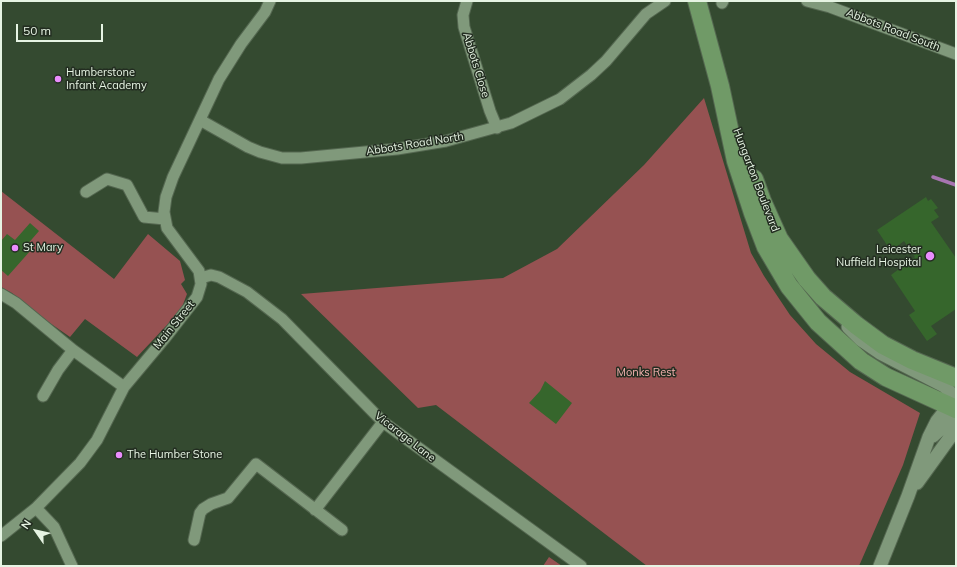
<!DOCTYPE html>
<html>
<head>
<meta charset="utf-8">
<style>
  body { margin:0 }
  #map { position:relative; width:957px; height:567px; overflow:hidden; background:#344a30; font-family:Mulish,sans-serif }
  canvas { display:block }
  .frame { position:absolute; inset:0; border:2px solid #e6f4e3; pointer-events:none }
  .north { position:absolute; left:16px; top:511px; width:40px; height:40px; -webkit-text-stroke:3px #232d21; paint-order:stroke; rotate:304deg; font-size:11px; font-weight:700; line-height:16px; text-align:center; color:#e6f4e3 }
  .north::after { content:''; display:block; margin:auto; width:14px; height:18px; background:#e6f4e3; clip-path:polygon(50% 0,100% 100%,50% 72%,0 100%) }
  .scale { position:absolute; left:16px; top:24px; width:87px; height:18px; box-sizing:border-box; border:2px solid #e6f4e3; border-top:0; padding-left:5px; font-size:12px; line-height:14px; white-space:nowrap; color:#e6f4e3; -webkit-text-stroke:3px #232d21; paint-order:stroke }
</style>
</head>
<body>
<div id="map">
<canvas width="957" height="567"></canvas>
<div class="frame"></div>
<div class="north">N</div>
<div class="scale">50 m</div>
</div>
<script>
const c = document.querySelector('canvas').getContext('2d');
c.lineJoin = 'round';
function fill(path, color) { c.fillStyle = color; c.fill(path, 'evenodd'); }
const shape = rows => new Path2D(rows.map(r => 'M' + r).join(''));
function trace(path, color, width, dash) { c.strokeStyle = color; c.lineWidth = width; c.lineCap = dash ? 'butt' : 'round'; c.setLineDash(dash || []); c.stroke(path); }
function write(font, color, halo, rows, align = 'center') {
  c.font = font + ' Mulish,sans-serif'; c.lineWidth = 3; c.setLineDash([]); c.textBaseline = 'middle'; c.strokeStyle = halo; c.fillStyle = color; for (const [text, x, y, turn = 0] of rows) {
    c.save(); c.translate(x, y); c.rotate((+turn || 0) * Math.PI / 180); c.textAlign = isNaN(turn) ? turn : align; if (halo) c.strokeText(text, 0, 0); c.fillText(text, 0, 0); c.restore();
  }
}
fill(shape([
  [704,98,751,253,764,276,790,315,816,344,850,372,920,413,903,465,859,566,647,566,436,405,418,408,301,294,503,278,557,249,644,165],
  [1,191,114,279,148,234,180,261,185,280,181,284,187,294,181,310,137,357,85,319,70,337,47,321,12,293,1,287],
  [549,557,562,566,543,566]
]), '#965252');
trace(shape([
  [933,177,956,185]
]), '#a675b0', 3.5);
fill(shape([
  [926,197,928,201,931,199,938,208,934,210,939,217,931,222,956,258,956,309,931,326,937,334,927,341,909,315,915,311,891,275,915,257,904,241,891,251,877,230],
  [30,223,39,231,26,246,31,250,8,276,1,270,1,241,7,234,15,240],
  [545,381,572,403,556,424,529,403,540,391]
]), '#36662c');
const minor = shape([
  [467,1,463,15,464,27,490,111,497,128],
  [807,1,830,7,956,54],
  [722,3,723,1],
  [200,120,248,147,260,152,282,158,301,158,397,149,446,141,511,123,560,99,591,75,606,61,646,14,665,1],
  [86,192,107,179,127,185,144,217,165,219],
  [201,278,211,275,219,277,247,292,282,319,383,422,581,566],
  [1,294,16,303,73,350,124,387],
  [43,396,58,370,73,350],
  [36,508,54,527,72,566],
  [315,510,383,422],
  [1,536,36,508,80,463,97,440,124,387,165,338,197,297,201,284,199,271,167,228,164,212,166,197,173,177,219,79,241,44,265,12,270,1],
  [194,540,200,513,203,509,211,504,228,498,256,464,342,530]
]);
const tertiary = shape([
  [848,327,861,340,880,353,944,386,951,393,956,402],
  [933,436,956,415],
  [917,483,956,429],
  [880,566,908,496,929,437,937,421,956,397]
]);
const trunk = shape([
  [697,1,720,86,736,161,753,213,766,247,789,286,818,322,861,361,886,377,956,409],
  [754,179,762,201,779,239,807,279,823,297,856,325,883,345,912,360,956,378]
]);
trace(minor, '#546750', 13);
trace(tertiary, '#546750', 15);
trace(trunk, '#546750', 20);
trace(minor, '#80997b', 11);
trace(tertiary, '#80997b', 13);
trace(trunk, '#709a67', 18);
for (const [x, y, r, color] of [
  [58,79,4,"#ea8dfd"],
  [15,248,4,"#ea8dfd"],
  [930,256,5,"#ea8dfd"],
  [119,455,4,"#ea8dfd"]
]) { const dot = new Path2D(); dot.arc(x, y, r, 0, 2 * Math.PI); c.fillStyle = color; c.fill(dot); trace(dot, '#232d21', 1.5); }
write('11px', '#e6f4e3', '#232d21', [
  ["Abbots Road South",893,30,21],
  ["Abbots Close",476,65,73],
  ["Abbots Road North",415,144,-9],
  ["Hungarton Boulevard",756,180,69],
  ["Main Street",174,325,-51],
  ["Vicarage Lane",405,437,38]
]);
write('11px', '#e6f4e3', '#232d21', [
  ["Humberstone",66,73],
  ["Infant Academy",66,86],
  ["St Mary",23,248],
  ["Leicester",921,250,"right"],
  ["Nuffield Hospital",921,263,"right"],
  ["The Humber Stone",127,455]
], 'left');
write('11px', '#f7b3b1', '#232d21', [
  ["Monks Rest",646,373]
]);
</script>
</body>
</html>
